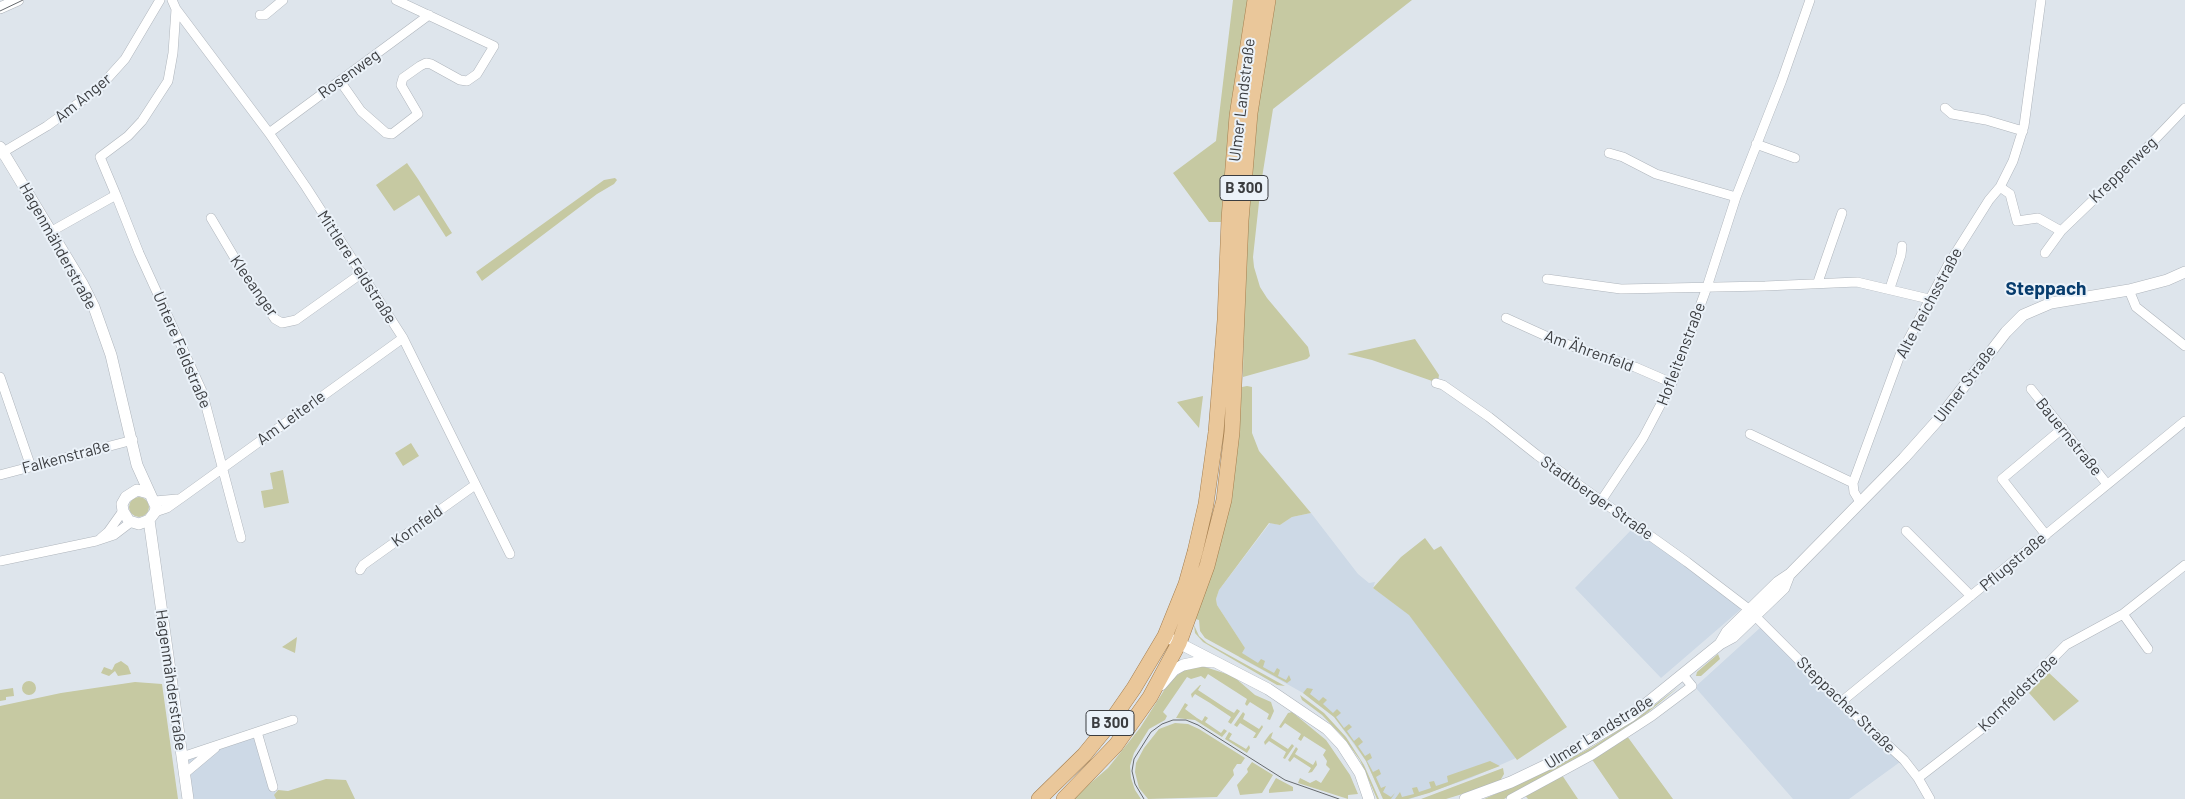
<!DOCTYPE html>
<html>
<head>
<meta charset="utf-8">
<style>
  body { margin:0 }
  canvas { display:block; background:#dee5ec }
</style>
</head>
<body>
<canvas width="2185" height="799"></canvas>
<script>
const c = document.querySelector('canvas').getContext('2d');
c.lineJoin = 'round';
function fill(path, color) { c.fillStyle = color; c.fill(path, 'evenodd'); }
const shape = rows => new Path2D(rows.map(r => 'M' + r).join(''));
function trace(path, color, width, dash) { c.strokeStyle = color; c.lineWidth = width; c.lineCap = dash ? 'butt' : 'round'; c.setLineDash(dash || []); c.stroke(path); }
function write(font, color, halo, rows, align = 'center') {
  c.font = font + ' Barlow,sans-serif'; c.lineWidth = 4; c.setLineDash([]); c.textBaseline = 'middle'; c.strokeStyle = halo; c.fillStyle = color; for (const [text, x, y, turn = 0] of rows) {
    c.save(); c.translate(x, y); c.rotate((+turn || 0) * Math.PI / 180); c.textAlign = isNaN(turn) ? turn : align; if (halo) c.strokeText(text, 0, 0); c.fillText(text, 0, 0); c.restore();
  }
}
fill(shape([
  [1311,513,1358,574,1369,583,1375,582,1373,588,1409,614,1497,730,1516,758,1471,778,1410,799,1383,799,1366,761,1334,717,1303,693,1239,657,1245,648,1217,605,1216,599,1219,590,1270,523,1280,525,1292,517],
  [1634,527,1740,605,1740,610,1661,678,1575,588],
  [1761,627,1900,762,1849,799,1793,799,1695,687],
  [257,732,273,787,277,796,347,799,188,799,182,757]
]), '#cdd9e6');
fill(shape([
  [1233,0,1249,0,1230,117,1222,222,1209,222,1173,173,1216,141],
  [1273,0,1412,0,1273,109,1261,184,1253,257,1254,267,1260,287,1267,298,1308,347,1310,356,1307,359,1243,377,1244,282,1249,173],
  [407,163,418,179,452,233,446,237,419,195,394,211,376,185],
  [615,178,617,180,614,184,597,194,482,281,476,272,604,180],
  [1415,339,1439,375,1438,381,1435,382,1372,360,1347,354],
  [1247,386,1252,387,1252,433,1259,451,1311,513,1292,517,1280,525,1269,523,1219,590,1216,599,1217,605,1245,648,1242,653,1258,663,1261,659,1265,661,1263,667,1274,673,1277,668,1280,670,1278,676,1286,680,1289,675,1291,680,1287,683,1205,638,1200,631,1199,620,1195,619,1213,566,1234,474,1242,387],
  [1203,396,1199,428,1177,402],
  [411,443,419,456,403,466,395,453],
  [283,470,289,503,264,508,261,491,273,489,270,473],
  '129 507a10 10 0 1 1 20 0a10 10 0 1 1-20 0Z',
  [1425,538,1434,550,1441,546,1567,727,1517,760,1409,615,1373,588,1401,557],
  [1194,625,1199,636,1207,643,1285,686,1277,685,1203,642,1195,633],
  [297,637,295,653,282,647],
  [1718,654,1720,659,1701,676,1696,676,1697,672],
  [121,661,128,666,131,674,118,676,115,671,109,676,101,673,104,667,112,670,115,664],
  [1202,666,1233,676,1255,695,1271,702,1274,711,1270,720,1267,719,1269,714,1250,702,1247,706,1245,704,1247,699,1208,674,1205,679,1201,676,1191,679,1187,677,1163,712,1167,716,1165,720,1149,729,1134,753,1130,766,1131,778,1135,790,1141,799,1072,799,1108,768,1140,728,1170,681,1184,670],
  [2048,672,2079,701,2054,721,2029,693],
  '22 688a7 7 0 1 1 14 0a7 7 0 1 1-14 0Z',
  [135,682,162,684,178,799,0,799,0,706,61,693],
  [1200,685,1201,685,1198,690,1227,709,1234,713,1237,709,1240,711,1231,724,1228,722,1231,717,1210,703,1195,694,1192,698,1191,694],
  [1680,686,1636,722,1588,753,1504,799,1484,799,1547,771,1592,747,1636,719],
  [13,688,14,696,6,697,6,700,0,701,0,690],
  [1307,688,1313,689,1310,694,1319,701,1323,697,1327,700,1323,704,1333,713,1337,709,1341,713,1336,717,1344,728,1349,724,1352,727,1347,731,1354,741,1359,737,1363,742,1358,746,1365,756,1370,753,1372,758,1367,761,1373,772,1379,769,1381,774,1376,777,1381,788,1386,786,1383,792,1391,797,1395,793,1391,799,1383,799,1366,761,1354,743,1334,717,1303,693],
  [1300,695,1324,713,1346,737,1364,765,1379,799,1377,799,1360,760,1343,737,1322,715,1302,700],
  [1185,703,1188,705,1185,709,1197,718,1202,721,1205,716,1208,718,1205,722,1221,733,1224,729,1227,731,1222,737,1195,720,1176,718],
  [1243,712,1245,714,1243,719,1259,729,1262,725,1263,727,1256,738,1253,738,1256,733,1240,723,1237,727,1234,725],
  [1292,712,1326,740,1350,775,1358,794,1348,795,1348,799,1298,783,1300,778,1310,783,1316,780,1321,783,1330,769,1326,765,1327,761,1323,755,1326,750,1304,736,1301,741,1298,739,1301,734,1285,723,1281,728,1279,727,1288,713],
  [1175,723,1188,724,1199,729,1245,758,1241,764,1237,764,1233,770,1234,775,1217,797,1148,799,1139,788,1135,772,1136,763,1144,748,1159,729],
  [1229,732,1232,734,1229,739,1241,746,1246,749,1249,745,1250,748,1247,753,1225,739],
  [1273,732,1271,738,1288,749,1292,744,1294,746,1285,759,1283,758,1286,752,1269,741,1265,745,1264,742,1270,734],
  [1627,736,1673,799,1619,799,1591,758],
  [1296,747,1298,749,1295,754,1308,762,1313,765,1316,760,1317,765,1312,772,1308,773,1311,768,1294,757,1290,762,1288,760],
  [1490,761,1500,766,1429,793,1408,799,1395,799,1400,792,1402,797,1414,794,1412,788,1417,787,1419,792,1431,788,1429,782,1434,781,1436,786,1448,782,1447,776],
  [1252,762,1273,775,1262,793,1240,795,1237,785,1248,772,1247,769],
  [1503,768,1504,774,1500,781,1482,788,1446,799,1421,799],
  [1562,775,1578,799,1528,799,1524,794],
  [1276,778,1293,787,1293,791,1269,793,1269,790],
  [326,779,346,780,355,799,276,799,274,795,278,790,288,791]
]), '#c6c9a2');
const minor = shape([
  [172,0,176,9,269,133,306,187,403,338,510,554],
  [260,15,265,15,283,0],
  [340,81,361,111,386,133,392,134,418,114,401,85,403,78,420,66,426,63,431,64,460,80,467,81,477,74,494,46,396,0],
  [1945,108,1952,114,1986,120,2023,131],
  [269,133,429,15],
  [1756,144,1795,158],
  [1609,153,1623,157,1656,174,1736,197],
  [0,154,47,126,98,89,125,59,160,0],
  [2000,187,2010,194,2017,221,2038,218,2061,231,2045,253],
  [116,195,100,157,128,136,142,121,168,81,173,53,176,9],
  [211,218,243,272,275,319,282,323,296,320,362,273],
  [52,231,116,195,139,253,202,391,241,538],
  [2061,231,2139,156,2185,108],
  [1547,279,1621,289,1765,286,1857,282,1929,299],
  [1818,282,1842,213],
  [1890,288,1901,255,1902,246],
  [2129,290,2136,307,2185,346],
  [1506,318,1557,341,1635,367,1672,383],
  [0,377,31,467],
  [1436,383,1443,385,1489,417,1537,455,1687,562,1746,607,1841,702,1904,760,1918,778,1930,799],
  [2031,389,2107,484],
  [1750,434,1853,483],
  [0,475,133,440],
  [155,501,177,499],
  [1601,501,1643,438,1672,383,1707,287,1736,197,1782,80,1810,0],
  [1860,502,1854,492,1853,483,1900,355,1948,265,1989,200,2000,187,2013,161,2024,126,2041,0],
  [155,512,167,508,184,496,403,338],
  [1906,531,1971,596],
  [2046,535,2002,479,2063,428],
  [101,538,108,532,123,511],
  [0,561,96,541,114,535,131,522],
  [360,570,363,565,475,485],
  [2123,614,2148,649],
  [1841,702,2185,421],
  [257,732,273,787],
  [182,757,293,720],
  [184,774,215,748],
  [1918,778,1988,724,2066,645,2123,614,2185,565],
  [1511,799,1592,755,1652,716,1692,686,1683,675]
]);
const tertiary = shape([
  [0,8,18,0],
  [0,147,82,283,94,307,111,355,137,465,156,507,155,512,149,520,139,524,129,521,123,511,122,504,126,497,137,490,148,493],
  [149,520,188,799],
  [1173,640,1268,689,1327,729,1342,745,1360,773,1369,799],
  [1720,644,1727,632,1778,582,1790,574,1904,458,1937,421,2006,332,2023,315,2051,303,2129,290,2167,280,2185,272],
  [1161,685,1174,670,1183,665,1202,661,1212,662],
  [1465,799,1511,782,1555,761,1631,716,1720,644,1733,637,1784,588,1789,575]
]);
const primary = shape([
  [1039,799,1084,755,1107,727,1134,688,1165,636,1186,584,1195,552,1206,504,1216,432,1225,320,1229,219,1237,116,1255,0],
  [1064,799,1116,745,1150,697,1179,643,1207,566,1224,500,1232,432,1241,220,1250,113,1268,0]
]);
trace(minor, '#afb5bc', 10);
trace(tertiary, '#afb5bc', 12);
trace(primary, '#a47e4e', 16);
trace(minor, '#fff', 9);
trace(tertiary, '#fff', 11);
trace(primary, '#eac79a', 15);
trace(shape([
  [0,11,23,0],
  [1144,799,1135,784,1132,771,1134,759,1151,732,1162,724,1173,720,1186,720,1198,725,1285,780,1339,799]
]), '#65696d', 1);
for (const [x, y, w] of [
  [1244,188,48],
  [1110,723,48]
]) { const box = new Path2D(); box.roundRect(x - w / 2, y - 12.5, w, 25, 4); c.fillStyle = '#ebf2f9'; c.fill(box); trace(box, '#3b3d40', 1); }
write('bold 15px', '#3b3d40', null, [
  ["B 300",1244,188],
  ["B 300",1110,723]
]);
write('16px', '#3b3d40', '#ebf2f9', [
  ["Rosenweg",349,74,-36],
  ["Am Anger",83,98,-39],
  ["Ulmer Landstraße",1242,100,-83],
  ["Kreppenweg",2123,170,-44],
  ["Hagenmähderstraße",58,246,61],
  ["Mittlere Feldstraße",357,267,57],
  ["Kleeanger",254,286,55],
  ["Alte Reichsstraße",1929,303,-62],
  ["Untere Feldstraße",182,350,67],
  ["Am Ährenfeld",1589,351,20],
  ["Hofleitenstraße",1681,354,-69],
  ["Ulmer Straße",1965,384,-53],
  ["Am Leiterle",291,418,-36],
  ["Bauernstraße",2069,437,51],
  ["Falkenstraße",66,457,-15],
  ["Stadtberger Straße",1597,498,35],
  ["Kornfeld",417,526,-36],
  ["Pflugstraße",2013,562,-40],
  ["Hagenmähderstraße",171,680,82],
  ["Kornfeldstraße",2018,693,-44],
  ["Steppacher Straße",1846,705,44],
  ["Ulmer Landstraße",1599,732,-32]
]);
write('bold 19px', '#073c6d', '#ebf2f9', [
  ["Steppach",2046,289]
]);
</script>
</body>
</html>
